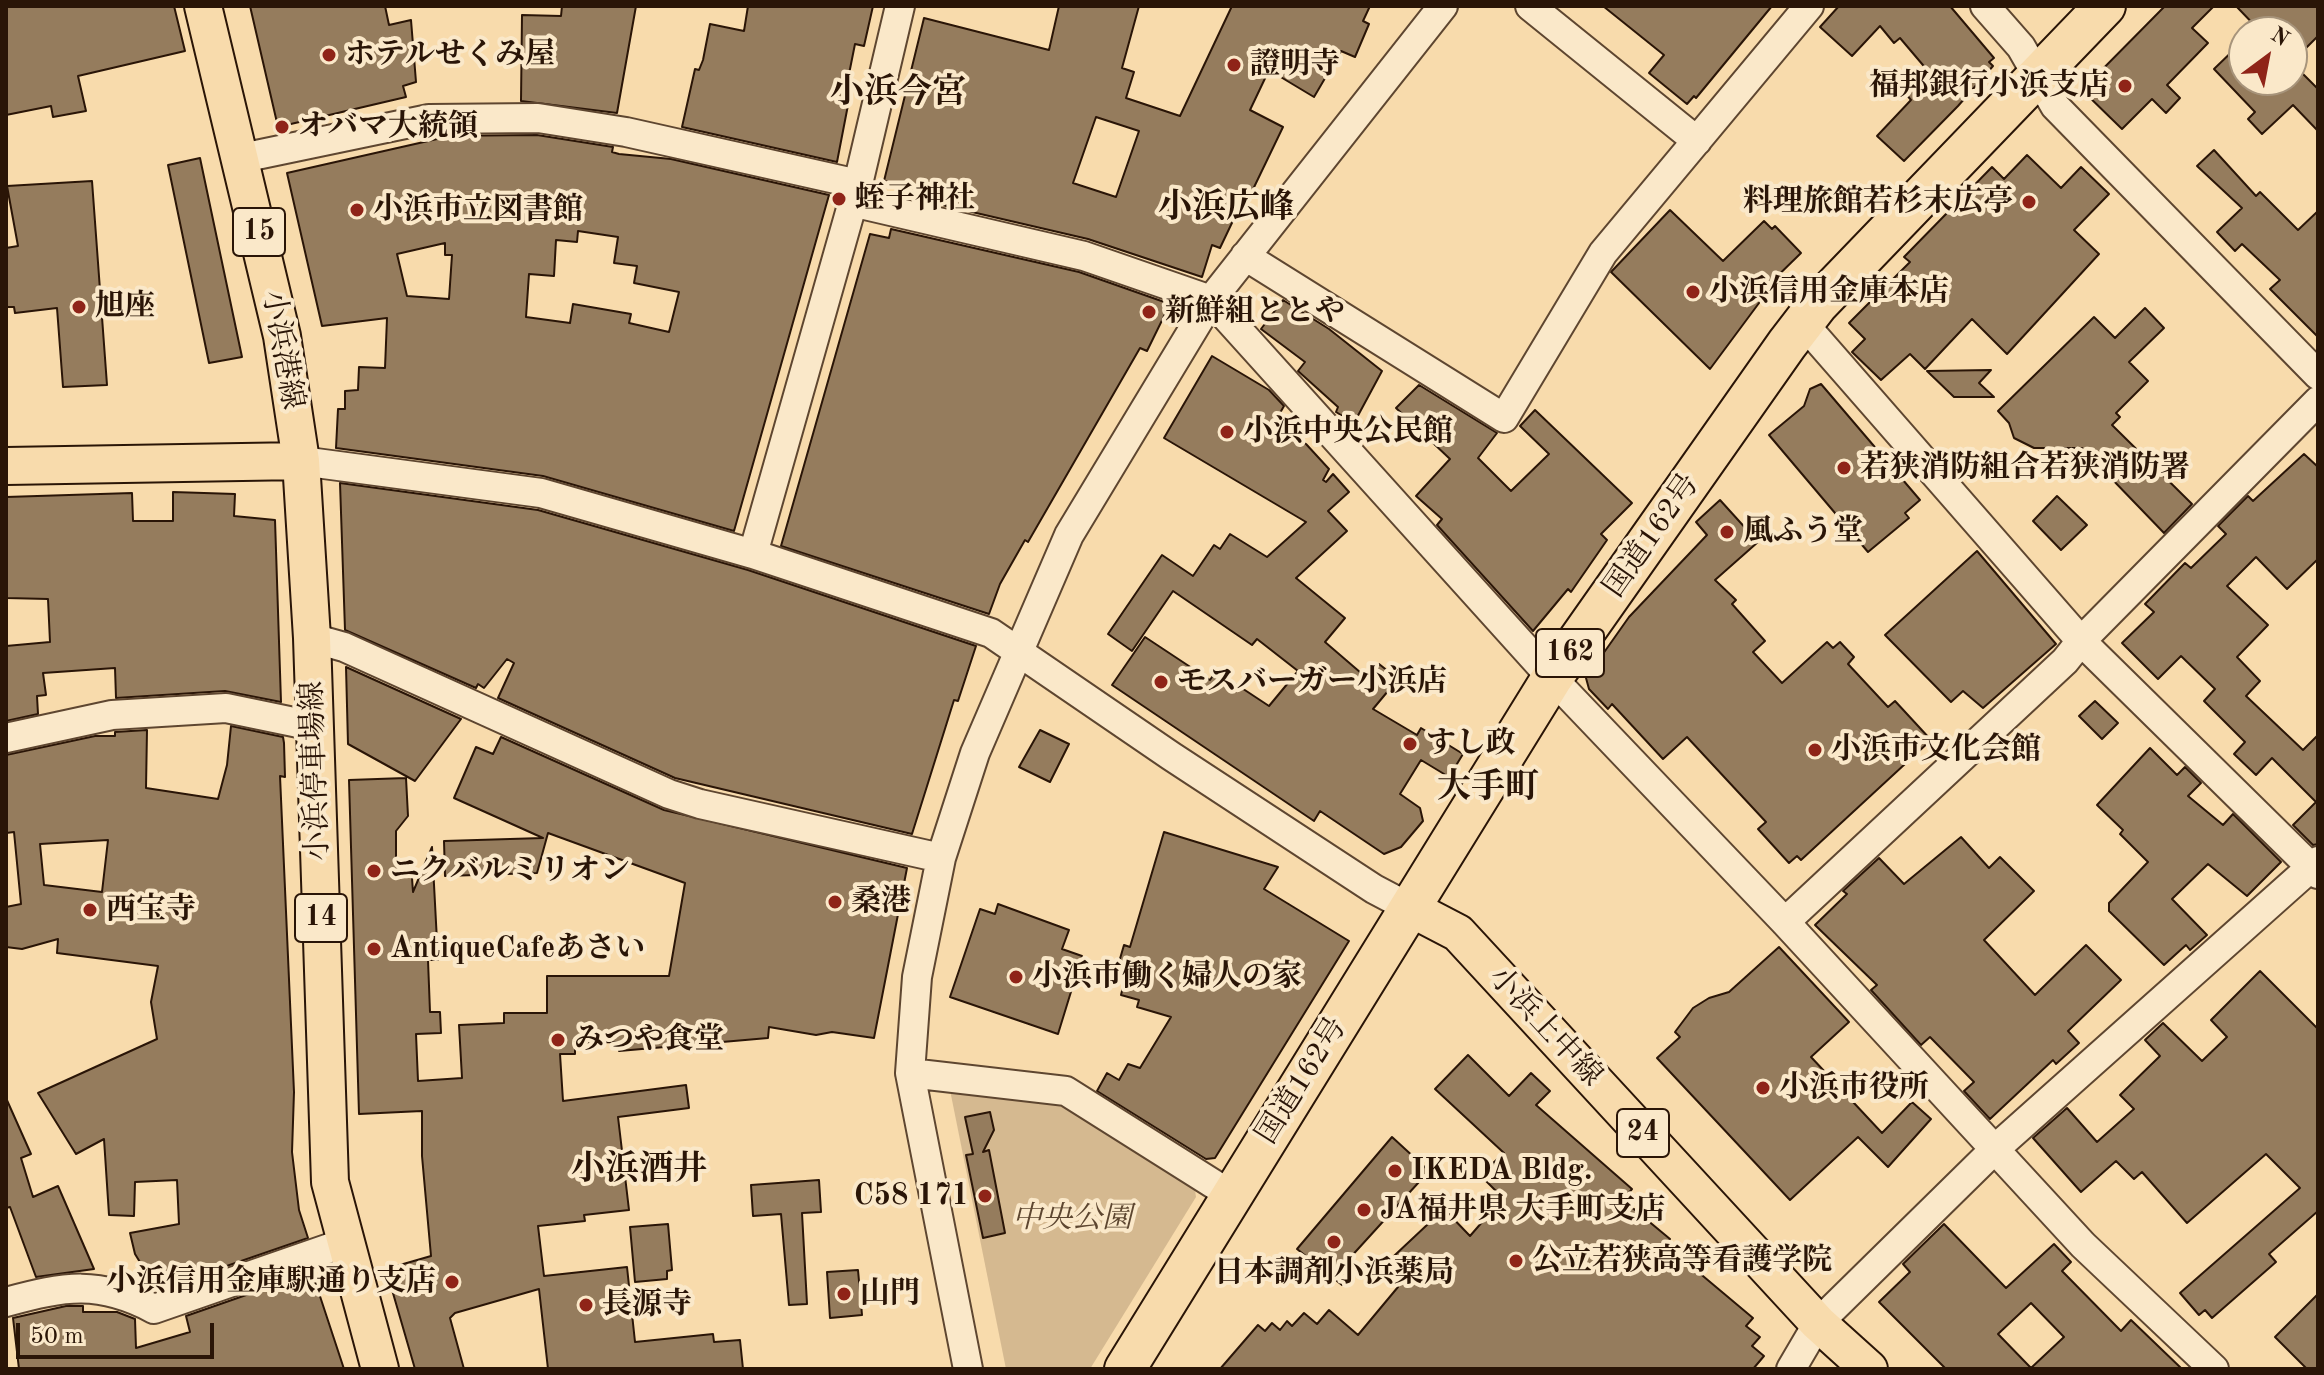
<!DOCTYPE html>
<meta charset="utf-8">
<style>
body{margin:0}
#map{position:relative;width:2324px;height:1375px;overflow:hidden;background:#f8dbac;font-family:"Old Standard TT",serif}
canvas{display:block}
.frame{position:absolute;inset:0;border:8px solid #2a1507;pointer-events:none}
.north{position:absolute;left:2228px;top:16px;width:80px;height:80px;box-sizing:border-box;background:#fae8c9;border:2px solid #a7947b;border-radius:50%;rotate:32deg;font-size:22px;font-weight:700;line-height:32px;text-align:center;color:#2a1507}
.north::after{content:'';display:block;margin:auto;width:28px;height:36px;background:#8f2418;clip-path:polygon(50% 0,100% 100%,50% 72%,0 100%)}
.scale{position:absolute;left:16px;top:1323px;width:198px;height:36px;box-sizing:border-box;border:4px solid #2a1507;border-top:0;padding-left:10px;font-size:24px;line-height:28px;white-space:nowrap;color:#2a1507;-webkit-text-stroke:6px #fae8c9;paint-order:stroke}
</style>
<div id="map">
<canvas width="2324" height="1375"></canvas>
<div class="frame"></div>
<div class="north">N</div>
<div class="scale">50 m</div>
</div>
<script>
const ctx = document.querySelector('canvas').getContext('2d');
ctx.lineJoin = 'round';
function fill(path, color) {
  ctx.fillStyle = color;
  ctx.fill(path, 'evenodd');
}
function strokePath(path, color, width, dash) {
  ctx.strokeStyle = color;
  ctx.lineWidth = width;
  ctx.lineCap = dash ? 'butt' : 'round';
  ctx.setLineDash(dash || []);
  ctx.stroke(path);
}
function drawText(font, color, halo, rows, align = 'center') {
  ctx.font = font + ' "Old Standard TT","Noto Serif JP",serif';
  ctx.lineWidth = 8;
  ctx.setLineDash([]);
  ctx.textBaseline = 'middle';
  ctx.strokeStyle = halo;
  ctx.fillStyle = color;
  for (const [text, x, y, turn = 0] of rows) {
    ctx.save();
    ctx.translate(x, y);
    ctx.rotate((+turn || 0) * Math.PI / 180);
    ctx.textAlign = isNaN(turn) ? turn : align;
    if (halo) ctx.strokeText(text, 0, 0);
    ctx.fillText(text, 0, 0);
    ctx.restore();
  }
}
const green = new Path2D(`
 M950,1090L1053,1102L1071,1108L1194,1183L1196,1197L1090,1369H1006Z`);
const building = new Path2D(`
 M6,6H174L185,51L78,76L86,111L53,117L51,106L6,115Z
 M250,6H385L389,25L411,20L416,82L403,86L406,97L278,127Z
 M562,6H636L617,113L521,101L522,15L561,16Z
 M748,6H873L864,46L855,44L843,104L848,105L837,162L682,127L695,69L699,70L703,60L710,24L744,31Z
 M1059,6H1139L1122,68L1134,72L1126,98L1180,116L1232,6H1370L1363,21L1369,24L1355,57L1341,51L1314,97L1269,70L1250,110L1283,127L1244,208L1240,206L1220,248L1212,245L1202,277L1088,239L899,195L901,185L884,181L924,18L1049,50ZM1096,117L1139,131L1116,197L1073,183Z
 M1603,6H1772L1696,98L1694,96L1687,104L1649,73L1664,55Z
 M1839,6H1950L1994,58L1989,62L1993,66L1958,106L1904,161L1877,136L1911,100L1906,94L1928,71L1900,38L1894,43L1880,26L1852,56L1820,27Z
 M2165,6H2214L2192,28L2208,43L2167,85L2180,98L2166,113L2152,99L2122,129L2082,90Z
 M2236,6H2318V36L2292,62V32H2261Z
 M2244,40V80H2292V63L2318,89V131L2293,105L2262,134L2248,119L2255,112L2214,69Z
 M537,135L613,147L612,152L619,154L671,159L829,195L734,531L543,476L336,448L338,409H345V391L358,390L359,367L385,368L387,318L322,326L287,173L437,139V136ZM578,231L618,237L614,263L637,266L634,283L679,292L669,332L629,323L631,314L573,304L570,323L526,317L529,274L554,276L556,240L577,242ZM445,243V255H452L449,299L407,296L397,254Z
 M2214,150L2256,196L2260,192L2298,230L2318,211V337L2270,289L2280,280L2242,244L2235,251L2217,232L2242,208L2197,166Z
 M2027,155L2061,188L2081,167L2109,194L2074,230L2099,254L2007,354L1972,319L1925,369L1910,354L1881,380L1852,352L1865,339L1849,323L1910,262L1904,257L1992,167L2004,179Z
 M200,158L242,357L209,363L168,165Z
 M92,181L107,385L63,387L57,308L15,313L14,307H6V248L18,246L7,186Z
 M1670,210L1723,261L1764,221L1772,229L1775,226L1801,253L1758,295L1762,299L1710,369L1611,272Z
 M891,229L1079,272L1170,304L1147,351L1140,348L1028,542L1025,540L1000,584L989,614L781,546L870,234L889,238Z
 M1283,300L1329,329L1382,371L1354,423L1336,412L1338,407L1298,371L1305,362L1261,329Z
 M2145,308L2164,328L2129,362L2148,381L2116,413L2120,417L2112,425L2192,504L2164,533L2082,448H2034L2014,438L2009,423L1998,411L2094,317L2115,338Z
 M1212,356L1269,390L1284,406L1273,425L1306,444L1329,469L1323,480L1326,482L1333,474L1349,492L1328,511L1347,531L1296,578L1345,618L1325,642L1368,679L1379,664L1398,679L1373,709L1417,735L1421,728L1463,754L1449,777L1421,760L1400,794L1420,808L1423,821L1401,847L1384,854L1320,811L1314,821L1112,685L1145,637L1210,680L1216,671L1269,706L1298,671L1257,639L1252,645L1173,591L1132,651L1108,634L1162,555L1193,576L1214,545L1220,549L1230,534L1267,557L1306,522L1164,438Z
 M1991,370L1979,383L1994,397H1954L1927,371Z
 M1821,384L1920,500L1905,513L1909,518L1868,552L1769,435L1804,406L1810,389Z
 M1419,385L1497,433L1478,458L1511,491L1549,454L1520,426L1535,410L1632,503L1601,534L1607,540L1571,592L1568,589L1533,631L1437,525L1442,519L1416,496L1450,459L1396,408Z
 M2304,454L2318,467V559L2287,589L2256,557L2227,586L2268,625L2237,657L2260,681L2246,696L2303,750L2318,735V844L2313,845L2293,825L2316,802L2272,758L2256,775L2234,754L2245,742L2204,701L2215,689L2181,656L2158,679L2122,643L2154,612L2145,604L2185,563L2191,568L2226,534L2218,526L2248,496L2253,501Z
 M340,483L538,510L748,570L976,646L958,701L954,700L912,834L675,778L498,698L514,663L507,659L484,688L478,684L476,688L345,630Z
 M173,492L235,494L234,516L275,520L281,702L225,691L116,698L115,668L43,673L46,695L37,696L38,714L6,721V646L50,642L48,599L6,598V497L132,493L133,521H173Z
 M2057,496L2087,525L2061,550L2033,521Z
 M1720,500L1758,542L1715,580L1736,600L1732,604L1765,641L1753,652L1782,683L1827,642L1833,648L1840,642L1854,657L1848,664L1888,707L1895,701L1931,740L1801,860L1797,856L1789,863L1758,829L1766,822L1687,737L1663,759L1612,704L1608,709L1589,689L1586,678L1629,617L1707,535L1696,522Z
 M1977,551L2056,644L1983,708L1963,691L1951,702L1885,635Z
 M346,667L461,719L415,781L348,744Z
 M2095,701L2118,723L2102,739L2079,716Z
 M231,726L283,737L284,743L285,777L280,776L294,1092L292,1152L299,1210L308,1238L157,1290L135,1254L130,1233L179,1224L177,1180L135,1182L134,1216L109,1215L104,1139L76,1154L38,1093L157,1039L151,1002L158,966L57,953L58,939L22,949L6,947V907L21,904L14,832L6,833V755L95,736H115V732L147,730L146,788L218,799L227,765ZM108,840L102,892L44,885L40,844Z
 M1040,730L1069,744L1050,782L1019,767Z
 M501,737L664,810L907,868L874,1038L832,1032L816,1035L769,1027L768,1038L619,1051L618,1042L575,1043V1054H560L563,1101L686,1085L689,1108L618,1117L629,1210L584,1215L585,1221L538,1226L544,1276L627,1267L635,1342L713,1334L714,1342L740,1340L743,1369H548L539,1289L455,1313L450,1318L464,1369H415L386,1269L431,1256L422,1156V1111L359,1114L349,780L406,778L408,816L396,831V865L411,864L413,892L432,847L438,960H428L430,1012H440L441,1033L416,1034L418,1081L462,1078L459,1025L504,1023V1013H547V976H669L685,883L548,833L537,873L445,876L444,841L543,838L454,798L476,747L493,754Z
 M2150,748L2177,775L2185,767L2201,783L2188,796L2223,825L2233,814L2281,862L2247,896L2208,864L2172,899L2207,935L2190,950L2186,945L2164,965L2109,911V903L2148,862L2120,834L2123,830L2097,805Z
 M1164,832L1278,867L1264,889L1349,941L1215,1158L1206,1159L1097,1091L1107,1073L1119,1080L1128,1064L1140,1068L1171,1017L1137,1007L1139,1000L1121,995L1127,971L1117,969L1124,945L1130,947Z
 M1961,837L1989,868L2000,857L2034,891L1984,940L2035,995L2086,945L2121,980L2068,1031L2079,1043L2056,1064L2053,1060L1990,1119L1964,1091L1974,1082L1930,1037L1921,1045L1871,990L1877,985L1815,925L1847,894L1843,891L1879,858L1904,884Z
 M998,904L1069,930L1062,949L1082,956L1058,1034L950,997L980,909L995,914Z
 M1779,947L1849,1022L1811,1057L1882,1133L1912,1102L1931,1119L1888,1167L1858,1137L1790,1200L1657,1058L1680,1037L1675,1032L1693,1008L1709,998L1729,992Z
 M2260,971L2318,1029V1211L2269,1254L2276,1262L2212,1318L2205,1310L2199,1315L2180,1293L2300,1188L2266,1154L2187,1223L2142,1172L2134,1179L2116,1161L2081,1192L2033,1138L2067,1108L2097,1142L2134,1109L2120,1095L2160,1056L2145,1040L2163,1023L2202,1061L2227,1037L2211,1020Z
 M1468,1055L1509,1096L1531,1073L1550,1091L1536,1105L1632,1189L1623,1200L1670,1239L1666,1245L1753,1318L1746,1326L1760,1337L1752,1346L1764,1356L1753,1369H1220L1258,1325L1265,1331L1272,1323L1280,1330L1287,1321L1292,1326L1304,1313L1317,1324L1329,1310L1358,1335L1398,1287L1379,1270L1444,1209L1470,1236L1503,1198L1480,1175L1504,1153L1435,1089Z
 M6,1098L31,1154L21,1158L33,1197L58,1186L94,1269L36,1277L10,1207L6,1208Z
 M990,1112L994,1130L983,1152L989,1150L1005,1233L983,1238L966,1155L973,1154L965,1117Z
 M1392,1137L1429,1171L1348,1260L1356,1268L1342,1285L1297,1249Z
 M819,1180L821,1212L802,1213L807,1304L789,1305L781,1214L753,1216L751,1185Z
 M668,1224L672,1270L667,1271V1279L635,1282L630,1227Z
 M1944,1224L2006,1288L2054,1244L2071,1262L2062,1271L2121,1331L2131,1320L2182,1369H1946L1879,1302L1910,1272L1903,1264ZM2031,1303L2064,1337L2031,1368L1998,1334Z
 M858,1270L862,1315L830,1318L827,1272Z
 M312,1272L344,1369H19L13,1318L66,1306H83V1312H117L135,1319L136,1348L190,1332L186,1316Z
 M2318,1294V1369H2307L2275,1337Z`);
const minor = new Path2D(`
 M1530,6L1697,141
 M1985,6L2021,47L2055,106L2318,375
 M242,158L429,119L538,118L626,132L858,184
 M852,202L1084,256L1211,300L1552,678L1785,922L2083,1245L2214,1369
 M1245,256L1504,418L1603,253L1809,6
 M1803,323L2081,641L2318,874
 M301,461L541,493L753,554L991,633L1171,756L1374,889L1410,908
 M753,554L858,184L900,6
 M312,638L344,647L669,794L700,804L941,858
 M6,738L112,715L226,708L313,726
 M1785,922L2065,661L2081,641L2318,401
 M910,1073L1066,1091L1231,1195
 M6,1302C65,1286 99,1280 154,1309L344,1243
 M968,1369L910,1073L917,977L941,858L975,753L1069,535L1211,300L1443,6
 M1791,1369L1818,1323L1995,1149L2318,861`);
const major = new Path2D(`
 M203,6L282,336L301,461L312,638L330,1182L380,1369
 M6,466L301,461
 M1410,908L1458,933L1818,1323L1869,1369`);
const highway = new Path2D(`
 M1125,1369L1552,678L1787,344L1817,305L2105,6`);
const markers = [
 [329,55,8,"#8f2418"],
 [1234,65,8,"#8f2418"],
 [2125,86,8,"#8f2418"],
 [282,127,8,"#8f2418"],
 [839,199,8,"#8f2418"],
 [2029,202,8,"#8f2418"],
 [357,210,8,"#8f2418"],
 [1693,292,8,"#8f2418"],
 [79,307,8,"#8f2418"],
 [1149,312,8,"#8f2418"],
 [1227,432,8,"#8f2418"],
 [1844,468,8,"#8f2418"],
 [1727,532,8,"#8f2418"],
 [1161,682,8,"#8f2418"],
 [1410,744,8,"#8f2418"],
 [1815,750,8,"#8f2418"],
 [374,871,8,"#8f2418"],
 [835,902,8,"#8f2418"],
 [90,910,8,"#8f2418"],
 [374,949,8,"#8f2418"],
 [1016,977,8,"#8f2418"],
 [558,1040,8,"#8f2418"],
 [1763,1088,8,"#8f2418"],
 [1395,1171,8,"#8f2418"],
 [985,1196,8,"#8f2418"],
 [1364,1210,8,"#8f2418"],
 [1334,1242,8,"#8f2418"],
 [1516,1261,8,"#8f2418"],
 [452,1282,8,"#8f2418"],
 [844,1294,8,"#8f2418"],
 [586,1305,8,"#8f2418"]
];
const shields = [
 [259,232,52],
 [1570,653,68],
 [321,918,52],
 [1643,1133,52]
];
const shieldNames = [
 ["15",259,232],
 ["162",1570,653],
 ["14",321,918],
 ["24",1643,1133]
];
const poiNames = [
 ["ホテルせくみ屋",345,55],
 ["證明寺",1250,65],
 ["福邦銀行小浜支店",2109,86,"right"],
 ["オバマ大統領",298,127],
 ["蛭子神社",855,199],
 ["料理旅館若杉末広亭",2013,202,"right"],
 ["小浜市立図書館",373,210],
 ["小浜信用金庫本店",1709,292],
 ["旭座",95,307],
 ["新鮮組ととや",1165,312],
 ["小浜中央公民館",1243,432],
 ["若狭消防組合若狭消防署",1860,468],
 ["風ふう堂",1743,532],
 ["モスバーガー小浜店",1177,682],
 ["すし政",1426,744],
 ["小浜市文化会館",1831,750],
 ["ニクバルミリオン",390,871],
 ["桑港",851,902],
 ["西宝寺",106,910],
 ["AntiqueCafeあさい",390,949],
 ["小浜市働く婦人の家",1032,977],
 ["みつや食堂",574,1040],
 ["小浜市役所",1779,1088],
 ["IKEDA Bldg.",1411,1171],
 ["C58 171",969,1196,"right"],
 ["JA福井県 大手町支店",1380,1210],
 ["公立若狭高等看護学院",1532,1261],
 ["日本調剤小浜薬局",1334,1273,"center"],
 ["小浜信用金庫駅通り支店",436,1282,"right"],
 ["山門",860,1294],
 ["長源寺",602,1305]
];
const streetNames = [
 ["小浜港線",282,350,80],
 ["国道162号",1652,536,-55],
 ["小浜停車場線",316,771,-92],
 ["小浜上中線",1545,1027,47],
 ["国道162号",1302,1081,-58]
];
const parkNames = [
 ["中央公園",1072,1219]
];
const quarterNames = [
 ["小浜今宮",898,93],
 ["小浜広峰",1226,208],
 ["大手町",1488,788],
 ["小浜酒井",639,1170]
];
fill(green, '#d5b990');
fill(building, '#957c5d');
strokePath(building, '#2a1507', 2);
strokePath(minor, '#5e4630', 32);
strokePath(major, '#2a1507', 40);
strokePath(highway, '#2a1507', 44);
strokePath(minor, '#fae8c9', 28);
strokePath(major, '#f8dbac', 36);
strokePath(highway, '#f8dbac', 40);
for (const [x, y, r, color] of markers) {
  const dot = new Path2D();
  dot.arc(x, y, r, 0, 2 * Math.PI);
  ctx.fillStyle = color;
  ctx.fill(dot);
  strokePath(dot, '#fae8c9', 3);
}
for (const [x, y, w] of shields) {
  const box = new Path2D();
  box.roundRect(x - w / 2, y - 24, w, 48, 6);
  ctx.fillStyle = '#fae8c9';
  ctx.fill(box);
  strokePath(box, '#2a1507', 2);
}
drawText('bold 28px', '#2a1507', null, shieldNames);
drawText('bold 30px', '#2a1507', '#fae8c9', poiNames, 'left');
drawText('30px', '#2a1507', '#fae8c9', streetNames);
drawText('italic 30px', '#5d4630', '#fae8c9', parkNames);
drawText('bold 34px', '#2a1507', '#fae8c9', quarterNames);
</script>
